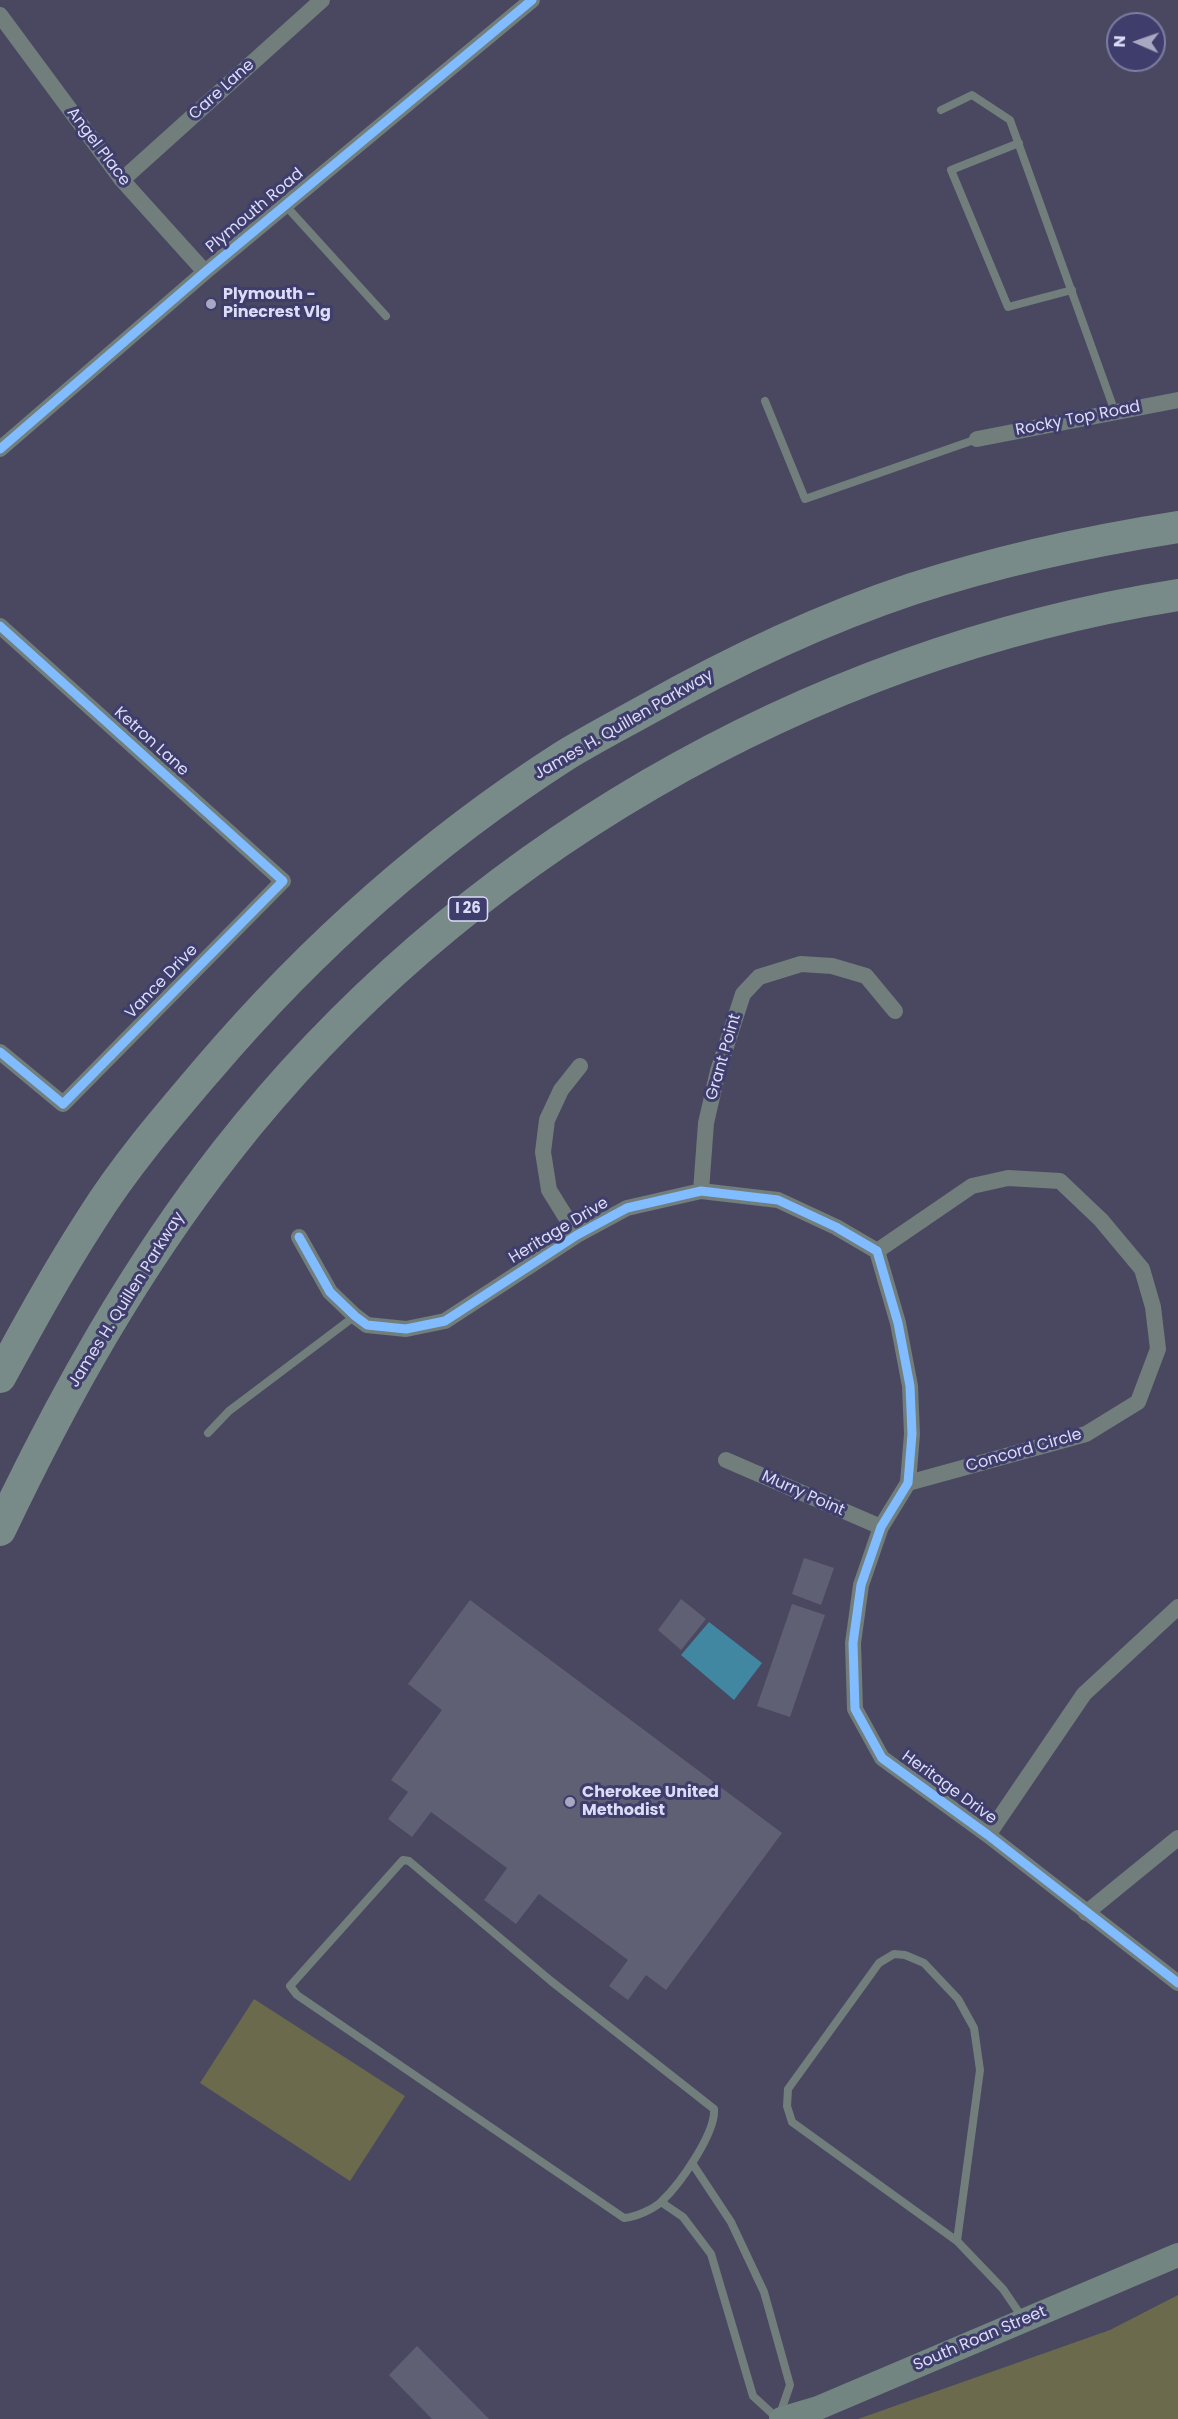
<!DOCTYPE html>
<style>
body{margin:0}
#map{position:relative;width:1178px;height:2419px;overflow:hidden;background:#494860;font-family:Poppins,sans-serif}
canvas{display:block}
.north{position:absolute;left:1106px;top:12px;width:60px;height:60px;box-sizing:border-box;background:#3f3d6b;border:2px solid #7d7da3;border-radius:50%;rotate:272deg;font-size:16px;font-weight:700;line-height:24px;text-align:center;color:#dbdcf8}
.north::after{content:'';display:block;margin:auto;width:21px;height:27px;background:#a8a8c3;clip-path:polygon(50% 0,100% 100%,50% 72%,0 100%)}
</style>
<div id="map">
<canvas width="1178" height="2419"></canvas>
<div class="north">N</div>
</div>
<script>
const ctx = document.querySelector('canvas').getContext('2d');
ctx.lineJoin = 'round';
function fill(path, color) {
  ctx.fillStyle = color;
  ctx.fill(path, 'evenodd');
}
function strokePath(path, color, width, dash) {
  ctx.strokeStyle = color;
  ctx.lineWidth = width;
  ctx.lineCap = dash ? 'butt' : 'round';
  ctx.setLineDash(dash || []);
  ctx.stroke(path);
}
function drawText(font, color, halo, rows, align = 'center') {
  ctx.font = font + ' Poppins,sans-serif';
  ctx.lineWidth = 6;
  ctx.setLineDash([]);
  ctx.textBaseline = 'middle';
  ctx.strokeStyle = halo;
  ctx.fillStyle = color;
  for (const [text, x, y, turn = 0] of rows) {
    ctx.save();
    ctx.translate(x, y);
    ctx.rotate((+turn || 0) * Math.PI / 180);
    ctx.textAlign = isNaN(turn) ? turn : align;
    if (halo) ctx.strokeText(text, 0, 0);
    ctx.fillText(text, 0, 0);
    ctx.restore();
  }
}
const green = new Path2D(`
 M254,1999L405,2096L350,2181L200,2083Z
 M1178,2295V2419H858L1110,2330Z`);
const water = new Path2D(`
 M709,1622L762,1663L734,1700L681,1655Z`);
const building = new Path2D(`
 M804,1558L834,1568L821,1605L792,1594Z
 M681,1599L706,1619L681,1650L658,1630Z
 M470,1600L782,1833L666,1990L646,1975L628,2000L609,1986L628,1960L539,1894L516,1924L484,1900L507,1868L431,1812L412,1837L388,1819L408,1792L391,1780L442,1710L408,1684Z
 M792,1604L825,1615L790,1717L757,1706Z
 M417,2346L489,2419H432L389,2375Z`);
const service = new Path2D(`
 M941,110L972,95L1010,120L1115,412
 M1019,143L951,170L1008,307L1072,290
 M285,205L386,316
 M765,401L805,499L977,439
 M208,1433L229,1411L355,1316
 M403,1860L409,1861L551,1981L714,2109C716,2133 680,2184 662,2201C654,2209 636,2217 624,2218L297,1995L290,1986Z
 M692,2163L731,2222L764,2292L790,2385L780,2414
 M661,2202L683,2217L711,2254L753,2396L778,2419
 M957,2241L980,2070L974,2028L958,1999L924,1963L905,1955L894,1954L879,1963L788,2089L787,2106L792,2122L957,2241L1003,2289L1022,2317`);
const minor = new Path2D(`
 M0,15L122,180L205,272
 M122,180L322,0
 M977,439L1178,400
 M0,449L205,272L532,0
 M0,626L283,881L63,1104L0,1052
 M701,1191L706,1123L718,1071L743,994L759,977L801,964L832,966L866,976L895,1011
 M577,1235L549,1190L543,1152L547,1120L561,1090L580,1066
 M299,1237L330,1292L355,1316L367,1325L406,1329L445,1321L577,1235L627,1208L701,1191L778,1200L836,1227L877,1251L898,1323L910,1386L912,1434L908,1483L881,1527L861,1585L853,1643L855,1709L882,1758L988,1835L1178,1983
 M877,1251L972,1186L1008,1178L1060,1181L1101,1220L1142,1269L1153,1307L1158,1349L1138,1402L1086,1434L908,1483
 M726,1460L881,1527
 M988,1835L1084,1694L1178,1607
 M1086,1913L1178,1838`);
const secondary = new Path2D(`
 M781,2419L818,2408L1178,2255`);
const motorway = new Path2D(`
 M0,1377C29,1324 58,1271 91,1220C124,1167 166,1118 207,1070C310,949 430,842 564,756C590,740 617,726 644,711C729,663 819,620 912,589C998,561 1089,541 1178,527
 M0,1530C63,1397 135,1268 226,1152C457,856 807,654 1178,595`);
const cycleway = new Path2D(`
 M0,449L205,272L532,0
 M0,626L283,881L63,1104L0,1052
 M299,1237L330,1292L355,1316L367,1325L406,1329L445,1321L577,1235L627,1208L701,1191L778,1200L836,1227L877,1251L898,1323L910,1386L912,1434L908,1483L881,1527L861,1585L853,1643L855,1709L882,1758L988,1835L1178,1983`);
const markers = [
 [211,304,6,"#a8a8c3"],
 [570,1802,6,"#a8a8c3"]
];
const shields = [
 [468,909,39]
];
const shieldNames = [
 ["I 26",468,909]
];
const streetNames = [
 ["Care Lane",222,90,-42],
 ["Angel Place",98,147,53],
 ["Plymouth Road",255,211,-40],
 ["Rocky Top Road",1078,419,-11],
 ["James H. Quillen Parkway",624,725,-30],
 ["Ketron Lane",151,742,42],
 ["Vance Drive",162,982,-46],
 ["Grant Point",724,1057,-74],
 ["Heritage Drive",559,1231,-31],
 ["James H. Quillen Parkway",127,1300,-58],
 ["Concord Circle",1024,1451,-16],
 ["Murry Point",803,1494,24],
 ["Heritage Drive",949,1788,36],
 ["South Roan Street",980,2339,-23]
];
const poiNames = [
 ["Plymouth -",223,295],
 ["Pinecrest Vlg",223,313],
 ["Cherokee United",582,1793],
 ["Methodist",582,1811]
];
fill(green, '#6c6a4d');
fill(water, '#4187a2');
fill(building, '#606074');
strokePath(service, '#717e7c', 8);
strokePath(minor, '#717e7c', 16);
strokePath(secondary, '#728580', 24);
strokePath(motorway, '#798b89', 32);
strokePath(cycleway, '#80bcff', 9);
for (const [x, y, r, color] of markers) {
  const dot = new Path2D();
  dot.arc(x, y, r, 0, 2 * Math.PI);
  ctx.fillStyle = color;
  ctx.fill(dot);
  strokePath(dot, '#3f3d6b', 2);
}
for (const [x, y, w] of shields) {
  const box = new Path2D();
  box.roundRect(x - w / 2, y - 12, w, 24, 4.5);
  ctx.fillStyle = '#3f3d6b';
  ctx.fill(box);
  strokePath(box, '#dbdcf8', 1.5);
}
drawText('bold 15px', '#dbdcf8', null, shieldNames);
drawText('16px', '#dbdcf8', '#3f3d6b', streetNames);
drawText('bold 16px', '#dbdcf8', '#3f3d6b', poiNames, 'left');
</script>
